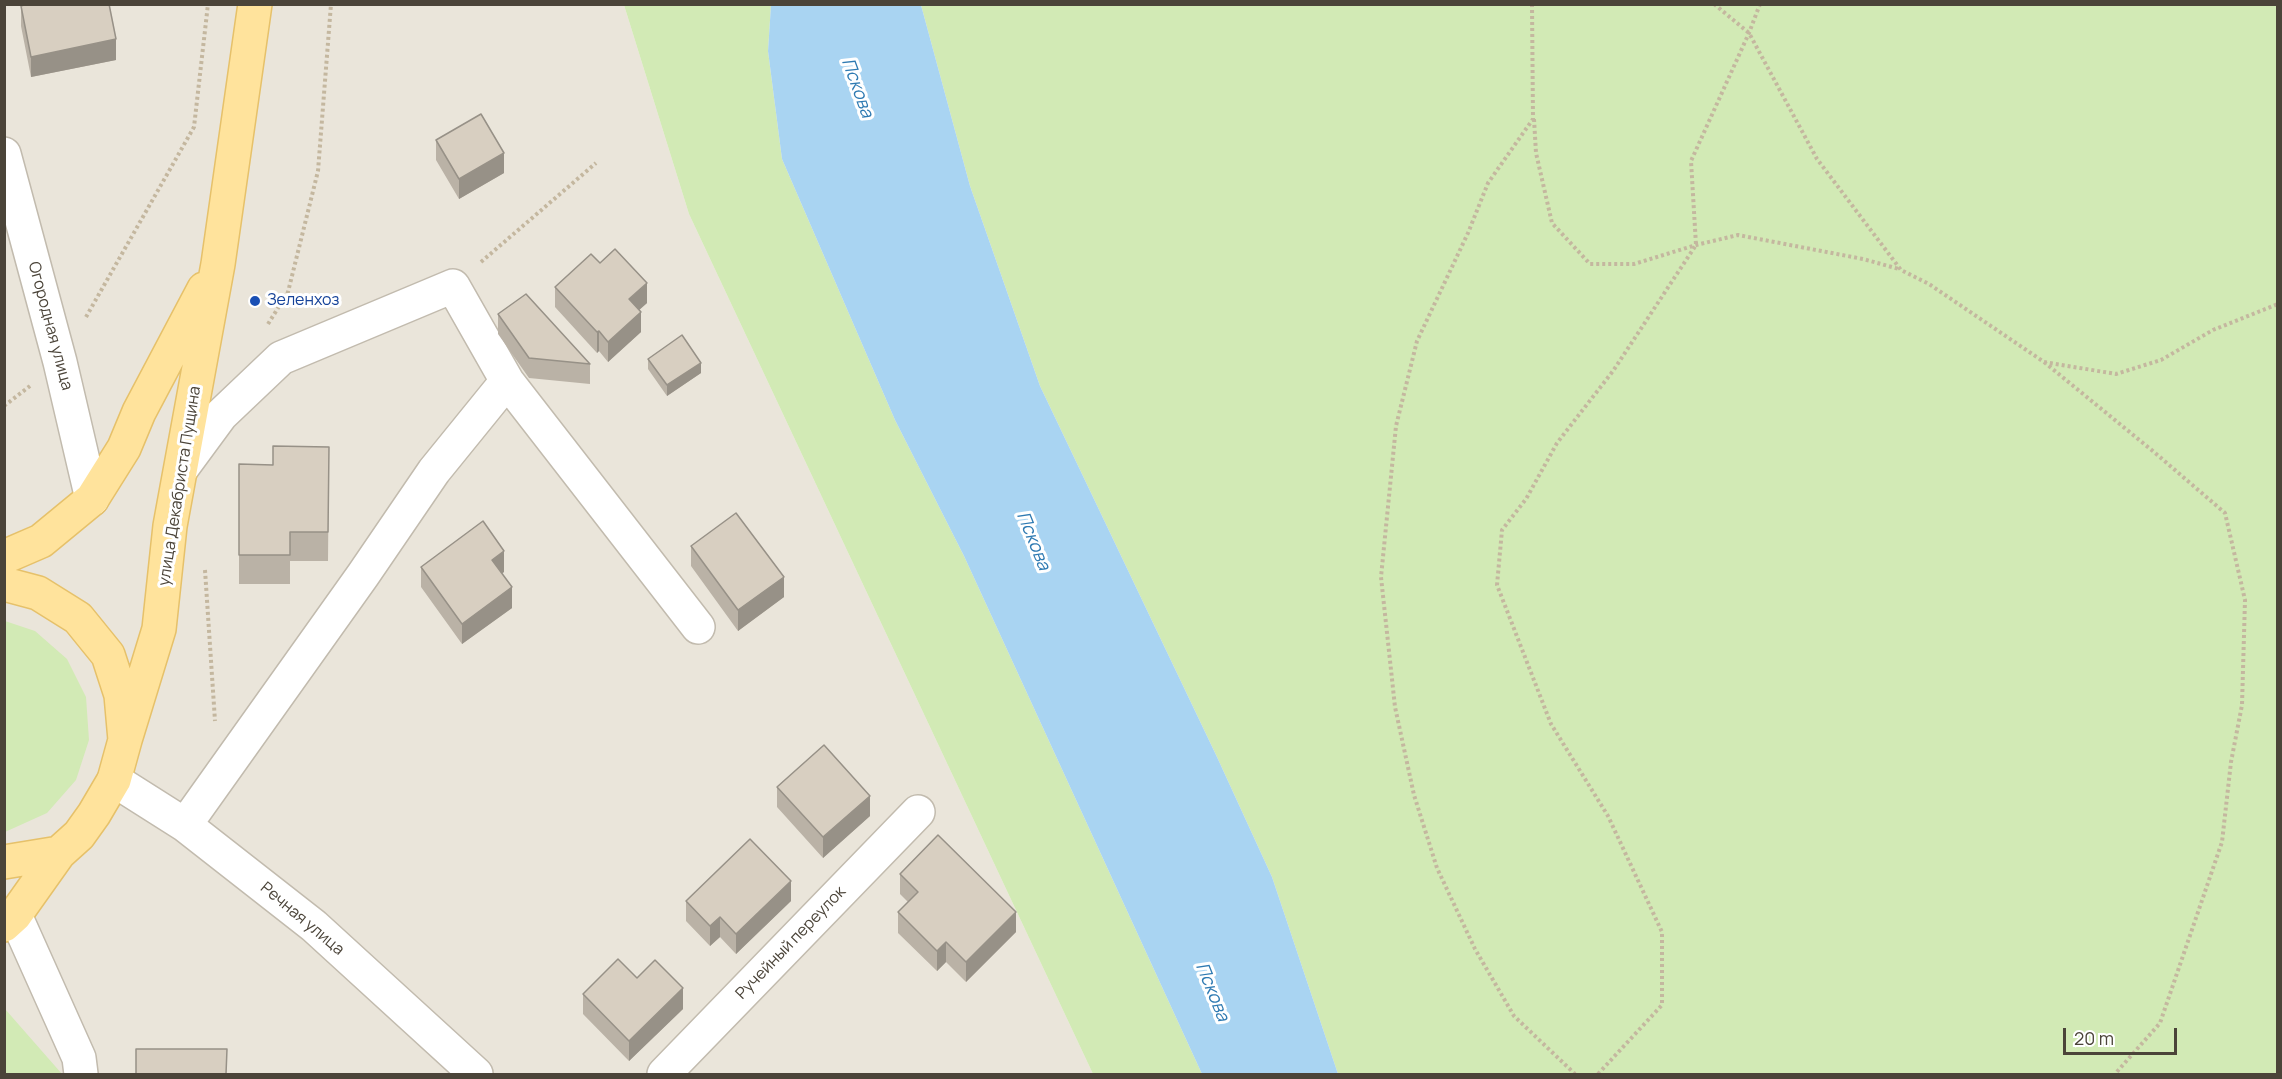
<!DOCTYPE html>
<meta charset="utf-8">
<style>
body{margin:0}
#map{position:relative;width:2282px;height:1079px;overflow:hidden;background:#f6f3ec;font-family:Manrope,sans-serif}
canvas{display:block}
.frame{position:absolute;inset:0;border:6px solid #4b4439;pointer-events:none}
.scale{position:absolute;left:2063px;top:1028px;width:114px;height:27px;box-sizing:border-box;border:3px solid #4b4439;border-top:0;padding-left:8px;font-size:18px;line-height:21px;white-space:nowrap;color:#4b4439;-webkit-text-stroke:4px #fff;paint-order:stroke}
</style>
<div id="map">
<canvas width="2282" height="1079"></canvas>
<div class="frame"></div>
<div class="scale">20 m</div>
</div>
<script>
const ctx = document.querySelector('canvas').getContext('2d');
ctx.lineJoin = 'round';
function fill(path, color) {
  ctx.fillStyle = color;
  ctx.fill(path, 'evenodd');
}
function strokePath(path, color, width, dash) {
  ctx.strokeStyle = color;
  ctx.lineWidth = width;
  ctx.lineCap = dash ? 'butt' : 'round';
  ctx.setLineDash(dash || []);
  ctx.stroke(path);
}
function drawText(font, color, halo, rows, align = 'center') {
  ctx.font = font + ' Manrope,sans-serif';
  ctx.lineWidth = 6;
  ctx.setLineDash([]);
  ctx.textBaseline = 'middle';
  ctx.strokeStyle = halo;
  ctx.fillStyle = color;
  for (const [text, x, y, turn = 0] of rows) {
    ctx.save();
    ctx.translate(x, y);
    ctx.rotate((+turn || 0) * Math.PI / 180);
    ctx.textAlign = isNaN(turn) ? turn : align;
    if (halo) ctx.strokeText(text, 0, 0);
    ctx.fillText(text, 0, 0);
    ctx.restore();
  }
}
const residential = new Path2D(`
 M5,5H624L689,214L1093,1074H5Z`);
const green = new Path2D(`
 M624,5H771L768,51L782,159L895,420L964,556L1202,1074H1093L689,214Z
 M921,5H2277V1074H1338L1272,877L1217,757L1040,386L970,186Z
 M5,621L35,631L67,659L86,697L89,740L76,780L47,813L5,832Z
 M4,1009H5L62,1074H5Z`);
const water = new Path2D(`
 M771,5H921L970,186L1040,386L1217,757L1272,877L1338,1074H1202L964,556L895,420L782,159L768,51Z`);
const path = new Path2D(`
 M1532,4L1533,119L1488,183L1468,233L1417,341L1396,426L1381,577L1395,707L1414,795L1437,868L1475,949L1514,1016L1575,1074
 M1714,4L1749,33L1817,159L1901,270L1929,284L2044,362L2116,374L2161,360L2213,330L2278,304
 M1534,119L1536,153L1552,223L1590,264H1634L1696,245L1738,235L1863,259L1899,269
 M481,262L596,163
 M86,317L194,127L208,4
 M268,324L288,292L318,171L331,4
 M2044,362L2154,452L2225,513L2245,600L2242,705L2231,762L2222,842L2160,1023L2115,1074
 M4,406L30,386
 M205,570L215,721
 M1598,1074L1662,1005V932L1608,816L1551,724L1497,585L1502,530L1526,499L1557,443L1613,371L1696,245L1691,161L1749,33L1760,4`);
const minor = new Path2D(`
 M4,154L60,362L92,499
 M182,468L221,415L281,358L453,286L507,381L698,627
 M114,780L185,825L314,926L476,1074
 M185,825L363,575L434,471L507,381
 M15,915L79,1058L81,1074
 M664,1074L918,812`);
const major = new Path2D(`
 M4,557L41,541L92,499L124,448L139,412L204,289
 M4,584L38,593L78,618L108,655L121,695L125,740L114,780L94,814L79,835L59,853L15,915L4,925
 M125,740L159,629L170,526L218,264L255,4
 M4,862L59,853`);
const wall = new Path2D(`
 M21,6L116,60L31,77L21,26Z
 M436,140L504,173L459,199L436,160Z
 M555,287L647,303L639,310L641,332L608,362L599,351L597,353L555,307Z
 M498,314L590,364V384L529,378L498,334Z
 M648,359L701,373L667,396L648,369Z
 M329,447L328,561H290V584H239V464L273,465Z
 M691,546L784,597L738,631L691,566Z
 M421,567L504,572L502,573L512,608L462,644L421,587Z
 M777,787L870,816L823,858L777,807Z
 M900,874L1016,932L966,982L946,962L937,971L898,933V912L908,902L900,894Z
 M686,901H791L736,954L720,937L710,946L686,921Z
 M637,978L683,1009L629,1061L583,1014V994Z`);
const shadedWall = new Path2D(`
 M116,39V60L31,77V57Z
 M504,153V173L459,199V179Z
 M647,283V303L629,319V299Z
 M641,312V332L608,362V342Z
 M599,331V351L597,353V332Z
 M701,363V373L667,396V385Z
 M504,551V572L492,580V560Z
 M784,577V597L738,631V610Z
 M512,587V608L462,644V624Z
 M870,796V816L823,858V837Z
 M791,881V901L736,954V934Z
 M1016,912V932L966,982V962Z
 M720,917V937L710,946V926Z
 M946,942V962L937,971V951Z
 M683,988V1009L629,1061V1041Z`);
const building = new Path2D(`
 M27,4H109L116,39L31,57L21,6Z
 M481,114L504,153L459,179L436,140Z
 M615,249L647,283L629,299L641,312L608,342L599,331L597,332L555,287L591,254L600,263Z
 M526,294L590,364L529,358L498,314Z
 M682,335L701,363L667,385L648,359Z
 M273,446L329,447L328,532H290V555H239V464L273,465Z
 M736,513L784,577L738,610L691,546Z
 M483,521L504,551L492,560L512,587L462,624L421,567Z
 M824,745L870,796L823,837L777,787Z
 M938,835L1016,912L966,962L946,942L937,951L898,912L918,892L900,874Z
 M750,839L791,881L736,934L720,917L710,926L686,901Z
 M618,959L637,978L655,960L683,988L629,1041L583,994Z
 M136,1049H227L226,1074H136Z`);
const markers = [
 [255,301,6,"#1a4fb4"]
];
const transitNames = [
 ["Зеленхоз",267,301]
];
const streetNames = [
 ["Огородная улица",50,326,75],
 ["улица Декабриста Пущина",180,486,-81],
 ["Речная улица",302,919,40],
 ["Ручейный переулок",791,943,-46]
];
const waterNames = [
 ["Пскова",857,88,70],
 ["Пскова",1033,541,68],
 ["Пскова",1212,992,68]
];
fill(residential, '#eae5da');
fill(green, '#d2eab5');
fill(water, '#a9d4f2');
strokePath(minor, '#c2bbae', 36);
strokePath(major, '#e6c16a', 36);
strokePath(path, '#c4b79f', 4, [3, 3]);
strokePath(minor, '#fff', 33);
strokePath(major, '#ffe39c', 33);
fill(wall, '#bab2a6');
fill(shadedWall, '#979187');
fill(building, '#d8cfc1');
strokePath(building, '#979187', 1.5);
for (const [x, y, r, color] of markers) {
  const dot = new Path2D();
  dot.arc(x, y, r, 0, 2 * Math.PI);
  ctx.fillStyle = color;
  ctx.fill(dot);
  strokePath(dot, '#fff', 2);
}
drawText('16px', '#164399', '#fff', transitNames, 'left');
drawText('16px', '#4b4439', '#fff', streetNames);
drawText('italic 18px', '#2e7ab2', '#fff', waterNames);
</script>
